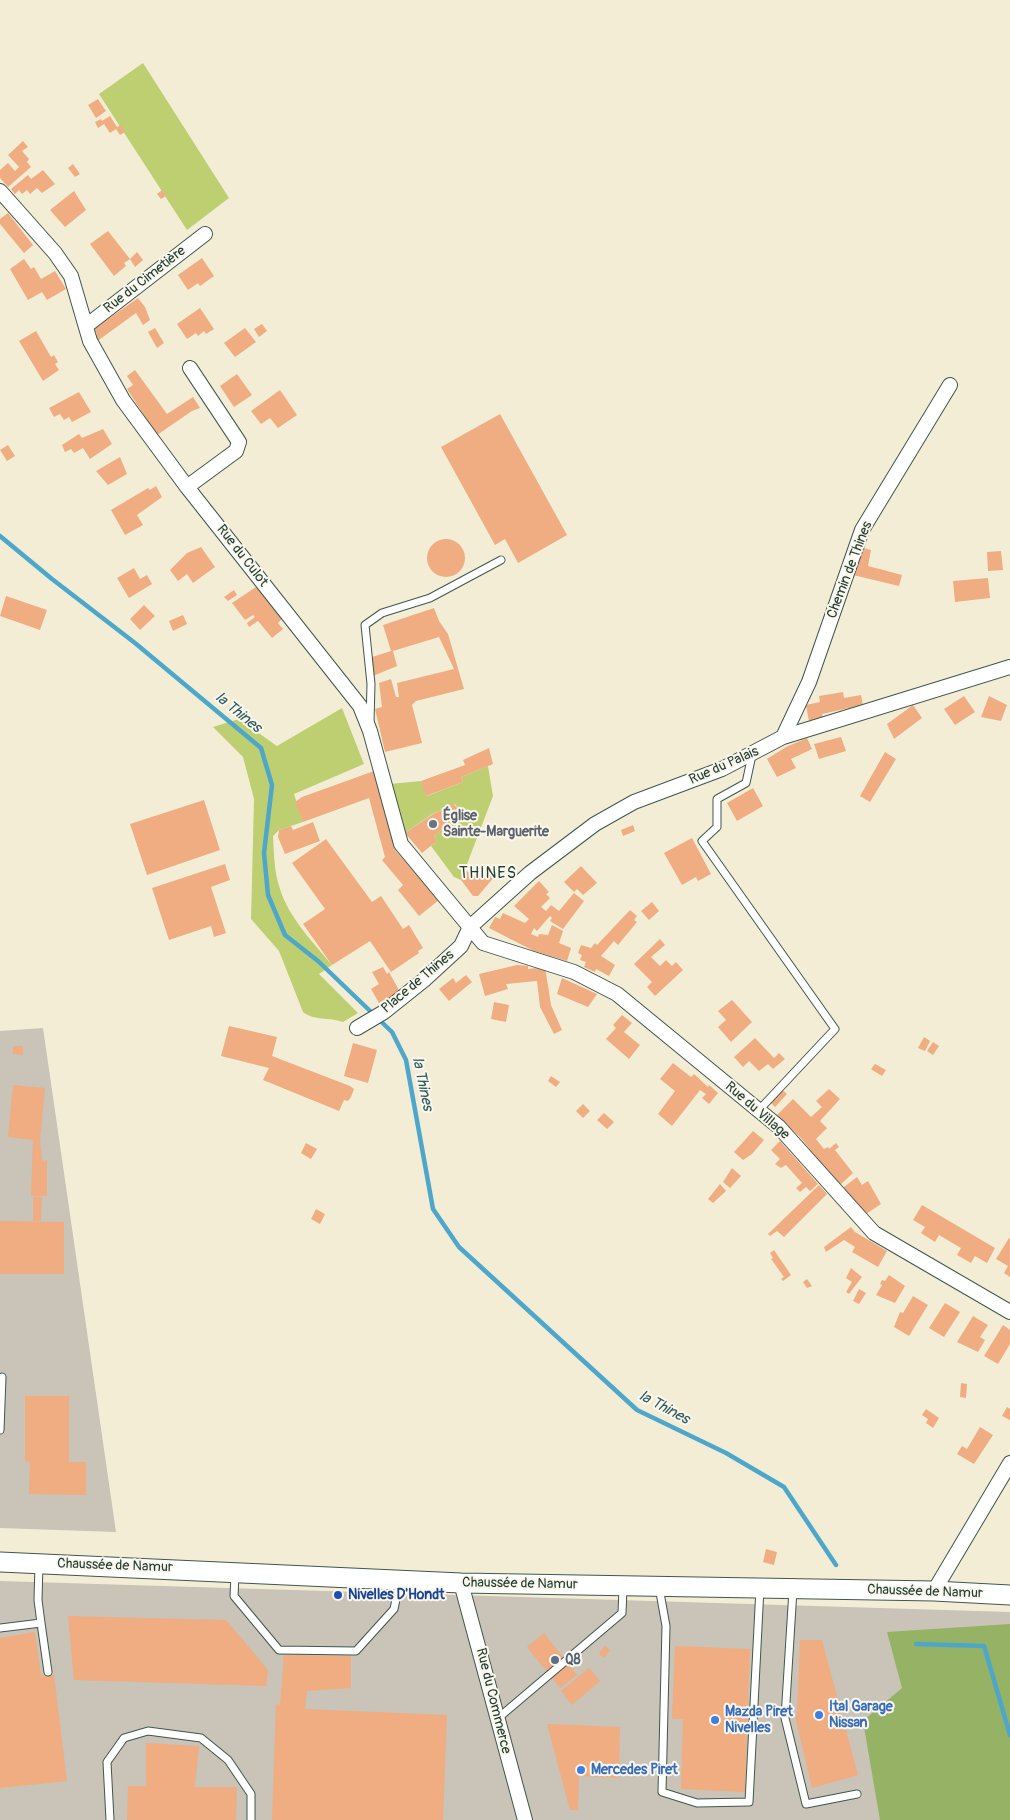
<!DOCTYPE html>
<meta charset="utf-8">
<style>
body{margin:0}
canvas{display:block;background:#f3edd6}
</style>
<canvas width="1010" height="1820"></canvas>
<script>
const ctx = document.querySelector('canvas').getContext('2d');
ctx.lineJoin = 'round';
function fill(path, color) {
  ctx.fillStyle = color;
  ctx.fill(path, 'evenodd');
}
function strokePath(path, color, width, dash) {
  ctx.strokeStyle = color;
  ctx.lineWidth = width;
  ctx.lineCap = dash ? 'butt' : 'round';
  ctx.setLineDash(dash || []);
  ctx.stroke(path);
}
function drawText(font, color, halo, rows, align = 'center') {
  ctx.font = font + ' Pangolin,sans-serif';
  ctx.lineWidth = 4;
  ctx.setLineDash([]);
  ctx.textBaseline = 'middle';
  ctx.strokeStyle = halo;
  ctx.fillStyle = color;
  for (const [text, x, y, turn = 0] of rows) {
    ctx.save();
    ctx.translate(x, y);
    ctx.rotate((+turn || 0) * Math.PI / 180);
    ctx.textAlign = isNaN(turn) ? turn : align;
    if (halo) ctx.strokeText(text, 0, 0);
    ctx.fillText(text, 0, 0);
    ctx.restore();
  }
}
const industrial = new Path2D(`
 M43,1028L116,1532L0,1528V1031Z
 M0,1581L1010,1612V1820H0Z`);
const green = new Path2D(`
 M143,63L229,198L187,230L99,94Z
 M342,708L364,764L294,794L303,822L279,830L273,836C274,853 274,872 280,889C289,918 313,942 332,965L319,974L358,1013L343,1022C329,1017 314,1021 303,1012L279,951L251,919L254,799L243,757L213,727L239,719L277,746Z
 M488,766L493,796L461,880L454,877L431,846L437,841L434,836L461,813L455,804L432,814L405,833L390,784L421,781L427,796L463,782L461,777Z`);
const forest = new Path2D(`
 M1010,1624V1820H880L863,1721L902,1688L887,1632Z`);
const stream = new Path2D(`
 M0,536L52,579L135,643L261,748L272,785L264,853L268,895L285,935L318,961L392,1032L406,1060L433,1209L459,1247L637,1410L726,1453L784,1487L836,1565
 M916,1644L984,1646L1010,1735`);
const building = new Path2D(`
 M98,99L106,111L96,118L88,105Z
 M110,116L117,127L120,125L125,132L120,135L116,129L110,133L104,124L98,128L95,122L101,119L102,121Z
 M23,141L28,147L22,151L29,159L27,162L31,167L8,187L0,178V170L8,163L15,171L19,167L8,155Z
 M73,164L80,174L75,177L68,168Z
 M43,170L55,184L42,193L37,188L30,194L27,190L22,194L19,190L15,194L11,189L28,175L31,179Z
 M162,190L166,196L161,199L157,194Z
 M74,191L86,210L65,227L50,210Z
 M8,213L33,245L24,253L0,224V219Z
 M108,231L130,259L124,263L126,266L114,276L90,244Z
 M137,252L143,260L135,267L130,259Z
 M202,258L214,276L200,286L198,283L188,290L178,275Z
 M24,259L31,269L34,267L41,279L55,271L66,289L47,300L42,292L28,300L10,269Z
 M138,298L145,307L150,320L143,325L136,313L96,342L93,337L97,334L94,329Z
 M200,308L214,329L206,334L204,331L198,336L196,333L187,339L177,324Z
 M262,324L267,331L259,337L254,329Z
 M155,328L164,343L157,348L148,332Z
 M245,328L256,342L235,357L224,343Z
 M36,331L51,357L54,355L58,362L55,364L59,370L43,381L19,341Z
 M135,370L167,414L193,397L200,408L192,411L157,435L127,389L133,385L127,376Z
 M237,374L252,395L234,407L220,386Z
 M280,390L297,415L278,428L270,418L261,424L251,411Z
 M79,392L91,412L72,422L69,417L64,420L60,414L54,417L49,408Z
 M500,414L567,535L518,563L505,539L495,545L441,447Z
 M103,429L112,444L90,459L83,448L74,453L71,449L65,452L62,445L79,434L82,438Z
 M8,445L15,456L7,461L0,450Z
 M120,457L127,474L108,485L96,471Z
 M156,486L162,497L137,515L143,525L125,535L111,510L148,488L150,490Z
 M427 558a19 19 0 1 1 38 0a19 19 0 1 1-38 0Z
 M201,547L215,567L193,583L187,574L178,581L170,570L187,553Z
 M860,547L871,550L868,566L902,575L899,586L853,575Z
 M1001,551L1003,570L988,571L987,552Z
 M134,568L140,579L147,575L152,584L129,598L117,578Z
 M988,578L990,598L955,602L953,581Z
 M256,587L282,619L278,623L283,629L272,638L258,621L249,627L247,623L255,617L253,615L245,620L232,603Z
 M234,590L237,595L228,601L224,597Z
 M6,596L47,610L40,630L0,616Z
 M144,605L155,616L140,630L130,619Z
 M434,608L439,621L448,634L464,689L416,701L412,705L422,743L385,752L375,709L382,707L379,683L391,679L396,697H399L397,683L454,669L439,637L393,651L397,666L373,676L372,657L391,651L383,625Z
 M183,615L187,624L173,631L169,621Z
 M843,692L844,698L861,695L863,705L822,714L823,718L809,721L806,705L820,702L819,696Z
 M964,696L975,712L955,725L944,709Z
 M989,696L1007,705L1001,721L981,717Z
 M913,705L922,718L894,739L887,724Z
 M841,737L846,751L819,759L814,744Z
 M807,738L812,749L791,759L796,768L777,777L767,759L786,747Z
 M489,748L493,764L461,777L463,782L426,796L421,781L465,765L463,760Z
 M885,752L896,759L870,802L860,796Z
 M374,771L395,850L439,900L419,916L398,890L403,885L382,860L385,857L369,798L303,822L295,802L302,797Z
 M753,788L763,806L737,821L727,803Z
 M204,800L220,850L147,875L130,824Z
 M454,804L461,813L434,836L437,841L422,853L405,833L433,814Z
 M313,822L320,841L285,854L278,837L279,830L291,826L293,830Z
 M633,825L635,831L623,836L621,830Z
 M692,838L711,874L698,881L696,877L682,885L664,853Z
 M326,839L372,902L381,896L403,929L409,925L423,948L418,951L419,953L391,972L370,941L332,965L303,924L325,909L292,863Z
 M225,864L230,880L211,887L226,933L214,937L211,926L169,940L152,888Z
 M581,866L597,883L583,895L577,889L574,892L564,882Z
 M487,867L496,875L478,896H473L461,880L465,870L475,876Z
 M539,881L549,892L546,894L550,898L541,907L546,911L551,905L559,911L574,893L584,901L563,929L550,921L552,918L550,916L537,931L534,928L531,934L538,937L539,934L548,935L552,925L563,931L559,943L571,948L567,961L534,951L489,928L495,917L500,919L503,913L525,923L529,919L514,906Z
 M652,902L659,911L649,920L641,911Z
 M630,910L637,916L634,920L637,922L618,945L614,941L601,956L615,965L609,976L596,969L595,972L584,967L586,962L580,960L582,955L578,953L581,945L591,948L595,943L597,945Z
 M660,939L665,945L651,957L660,966L666,960L672,966L676,962L683,970L655,996L647,987L652,982L634,964Z
 M517,965L528,966V969L545,967L551,1005L562,1030L554,1034L540,1007L537,981L506,984L508,989L485,996L479,974Z
 M383,967L387,974L389,972L400,992L379,1003L371,989L379,984L372,972Z
 M466,975L472,982L449,1001L439,989L453,978L456,983Z
 M562,978L597,994L588,1007L557,994Z
 M732,1000L752,1022L731,1042L718,1027L726,1020L718,1011Z
 M494,1002L509,1005L506,1022L491,1019Z
 M622,1015L632,1023L624,1032L640,1045L629,1059L606,1039L616,1028L613,1025Z
 M229,1026L277,1037L272,1056L350,1086L354,1089L351,1097L348,1101L344,1100L339,1111L263,1080L269,1068L221,1056Z
 M924,1037L930,1041L925,1051L918,1048Z
 M755,1038L774,1058L779,1053L785,1059L773,1069L768,1064L759,1071L749,1061L743,1067L734,1057Z
 M933,1042L939,1046L933,1055L927,1051Z
 M353,1043L377,1050L368,1083L344,1076Z
 M13,1046H23V1055L13,1054Z
 M673,1063L691,1077L694,1074L708,1087L709,1085L718,1093L709,1104L702,1098L706,1094L700,1090L672,1126L658,1114L675,1091L660,1079Z
 M875,1064L886,1070L882,1076L871,1069Z
 M551,1076L560,1082L556,1087L548,1081Z
 M13,1085L45,1088L40,1140L42,1161L47,1160V1196H31L33,1140L8,1137Z
 M780,1088L787,1094L775,1107L768,1100Z
 M829,1089L840,1099L820,1121L827,1128L816,1139L824,1149L828,1147L829,1149L836,1143L839,1147L835,1150L853,1173L839,1186L801,1138L777,1115L793,1099L811,1117L822,1107L816,1101Z
 M583,1104L590,1111L583,1118L576,1111Z
 M604,1113L614,1122L607,1129L597,1120Z
 M753,1131L764,1140L752,1154L743,1160L734,1152Z
 M780,1141L818,1184L810,1191L806,1187L800,1192L796,1188L802,1183L786,1165L781,1168L775,1164L780,1159L771,1150Z
 M306,1143L317,1149L311,1159L301,1153Z
 M732,1168L741,1176L730,1188L723,1182Z
 M857,1177L862,1185L868,1181L881,1204L863,1216L840,1190Z
 M720,1184L726,1191L713,1203L708,1199Z
 M819,1185L827,1194L784,1237L777,1231L770,1236L768,1234Z
 M33,1197H42L41,1221H33Z
 M922,1205L995,1248L987,1263L975,1256L971,1263L957,1255L961,1248L939,1235L935,1242L921,1233L925,1227L913,1220Z
 M316,1209L325,1214L320,1224L311,1219Z
 M0,1221L64,1222V1274H0Z
 M851,1227L855,1232L887,1251L878,1267L852,1252L855,1247L844,1240L826,1252L824,1247Z
 M1009,1238L1010,1239V1277L1004,1273L1008,1266L996,1259Z
 M774,1250L791,1275L783,1281L781,1279L784,1277L771,1259L773,1258L770,1253Z
 M851,1268L862,1277L849,1294L846,1292L852,1282L846,1278Z
 M889,1275L905,1286L895,1303L876,1295L882,1285L880,1284L882,1280L885,1281Z
 M807,1279L812,1286L807,1288L803,1282Z
 M859,1289L866,1293L859,1304L853,1301Z
 M913,1296L928,1305L909,1336L894,1327L900,1312L903,1313Z
 M945,1303L960,1312L944,1337L929,1328Z
 M973,1316L988,1325L980,1337L985,1340L978,1352L957,1342Z
 M1003,1325L1010,1330V1344L998,1364L984,1356Z
 M961,1383L967,1384L966,1398L960,1397Z
 M25,1396H69V1462H86V1495L29,1494L30,1462L25,1461Z
 M1007,1407L1010,1409V1420L1002,1416Z
 M926,1409L939,1418L933,1428L926,1423L928,1419L922,1415Z
 M980,1427L993,1435L974,1464L957,1454L962,1446L967,1449Z
 M766,1549L777,1552L774,1565L763,1562Z
 M68,1616L226,1620L268,1670L266,1686L74,1680Z
 M35,1632L41,1675H54L67,1781L0,1788V1638Z
 M544,1633L577,1675L560,1688L527,1647Z
 M800,1640H822L858,1775L812,1788L795,1716L797,1713Z
 M605,1646L610,1650L604,1658L599,1653Z
 M675,1646L750,1649L745,1792L681,1789L683,1719H672Z
 M284,1655L351,1656V1688L307,1691L305,1709L447,1715L443,1820H272L276,1704L280,1705Z
 M589,1668L600,1681L572,1705L561,1691Z
 M547,1724L620,1727L619,1778L579,1776L578,1810H570Z
 M146,1743L199,1746L195,1787H237L236,1820H127L128,1786H146Z`);
const service = new Path2D(`
 M370,723L371,684L365,625L382,613L430,598L501,560
 M752,755L746,783L717,799V827L702,841L835,1029L759,1110
 M0,1430L2,1377
 M235,1575L234,1596L279,1650L356,1651L394,1609L400,1580
 M659,1587L666,1626L662,1792L697,1803L749,1802L760,1588
 M793,1590L785,1718L806,1804L857,1794
 M41,1623L48,1672
 M0,1628L41,1623L38,1600L39,1564
 M497,1719L622,1613L623,1588
 M110,1820L107,1762L124,1738L148,1731L201,1738L228,1760L251,1794V1820`);
const minor = new Path2D(`
 M0,191L55,253L71,276L90,341L123,400L187,487L360,706L370,731L401,844L483,943L574,972L617,994L779,1127L874,1233L1010,1312
 M86,326L205,234
 M187,487L236,451L239,442L190,368
 M783,737L809,682L862,530L950,385
 M357,1028L384,1012L424,980L461,946L470,927L530,873L595,824L634,802L722,769L783,737L1010,667
 M461,1583L525,1820
 M934,1591L1010,1463`);
const secondary = new Path2D(`
 M0,1562L461,1583L934,1591L1010,1595`);
const markers = [
 [433,824,5,"#6b7280"],
 [338,1595,5,"#1a4fb4"],
 [555,1660,5,"#5c6f8a"],
 [819,1715,5,"#3f7fe0"],
 [715,1720,5,"#3f7fe0"],
 [581,1770,5,"#3f7fe0"]
];
const streetNames = [
 ["Rue du Cimetière",145,280,-38],
 ["Rue du Culot",242,556,52],
 ["Chemin de Thines",850,570,-69],
 ["Rue du Palais",724,766,-24],
 ["Place de Thines",418,982,-40],
 ["Rue du Village",757,1111,41],
 ["Chaussée de Namur",115,1566,2],
 ["Chaussée de Namur",520,1584,1],
 ["Chaussée de Namur",925,1592,2],
 ["Rue du Commerce",493,1701,76]
];
const worshipNames = [
 ["Église",443,816],
 ["Sainte-Marguerite",443,832]
];
const transitNames = [
 ["Nivelles D'Hondt",348,1595]
];
const serviceNames = [
 ["Q8",565,1660]
];
const shopNames = [
 ["Ital Garage",829,1707],
 ["Nissan",829,1723],
 ["Mazda Piret",725,1712],
 ["Nivelles",725,1728],
 ["Mercedes Piret",591,1770]
];
const waterNames = [
 ["la Thines",238,713,39],
 ["la Thines",422,1084,78],
 ["la Thines",664,1408,28]
];
const quarterNames = [
 ["THINES",488,874]
];
fill(industrial, '#c9c3b8');
fill(green, '#becf72');
fill(forest, '#96b264');
strokePath(stream, '#4da7cb', 4.5);
fill(building, '#efad81');
strokePath(service, '#3f574c', 9);
strokePath(minor, '#3f574c', 16);
strokePath(secondary, '#3f574c', 21);
strokePath(service, '#fff', 7);
strokePath(minor, '#fff', 14);
strokePath(secondary, '#fff', 19);
for (const [x, y, r, color] of markers) {
  const dot = new Path2D();
  dot.arc(x, y, r, 0, 2 * Math.PI);
  ctx.fillStyle = color;
  ctx.fill(dot);
  strokePath(dot, '#fbf7ec', 2);
}
drawText('14px', '#1f3d34', '#fbf7ec', streetNames);
drawText('bold 14px', '#5b616d', '#fbf7ec', worshipNames, 'left');
drawText('bold 14px', '#164399', '#fbf7ec', transitNames, 'left');
drawText('bold 14px', '#4e5e75', '#fbf7ec', serviceNames, 'left');
drawText('bold 14px', '#366cbe', '#fbf7ec', shopNames, 'left');
drawText('italic 15px', '#2d5d61', '#fbf7ec', waterNames);
ctx.letterSpacing = '1px';
drawText('16px', '#1f3d34', '#fbf7ec', quarterNames);
ctx.letterSpacing = '0px';
</script>
